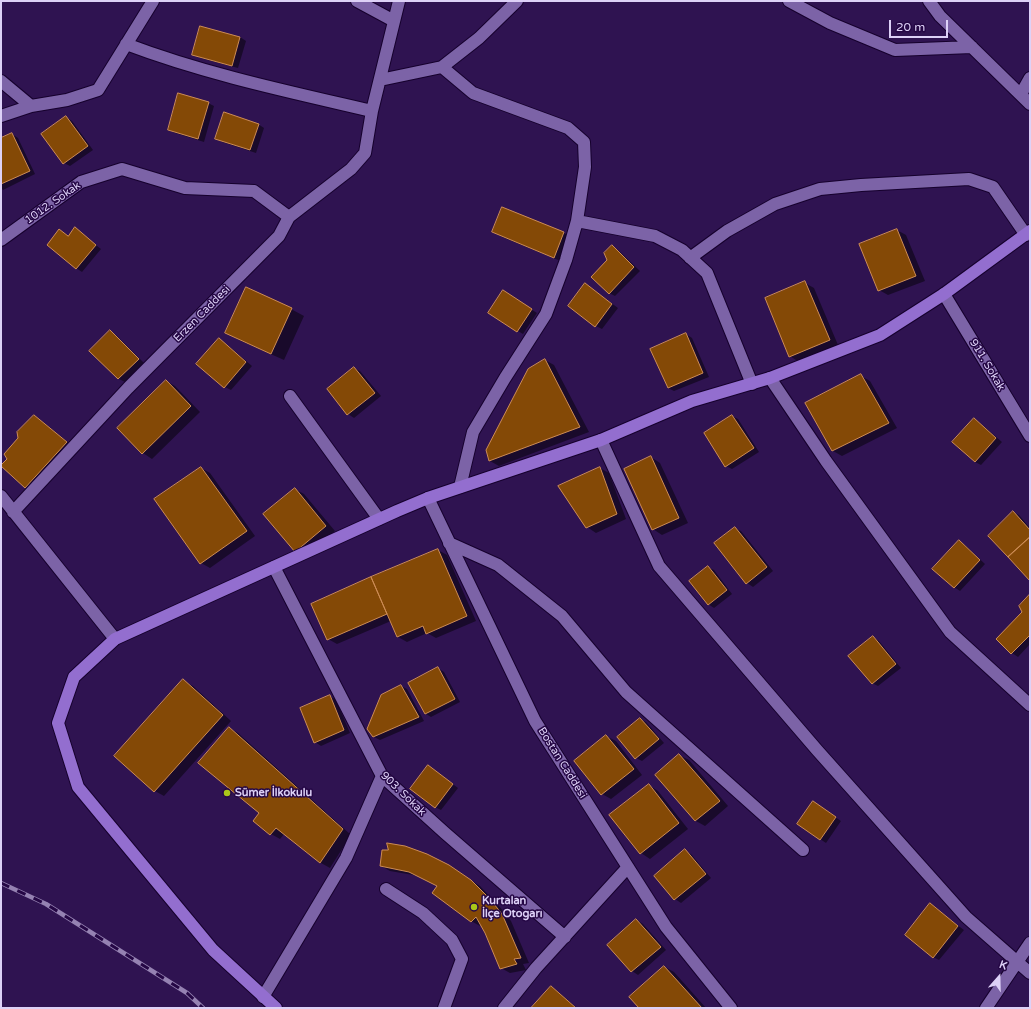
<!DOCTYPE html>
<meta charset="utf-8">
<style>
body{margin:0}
#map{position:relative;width:1031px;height:1009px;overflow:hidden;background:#2f1351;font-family:"Varela Round",sans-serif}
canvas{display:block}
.frame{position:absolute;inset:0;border:2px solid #ddd1f7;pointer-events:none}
.north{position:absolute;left:979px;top:957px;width:40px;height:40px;-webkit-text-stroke:3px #250745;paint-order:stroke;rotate:20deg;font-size:11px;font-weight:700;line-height:16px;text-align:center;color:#ddd1f7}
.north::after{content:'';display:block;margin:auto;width:14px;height:18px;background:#ddd1f7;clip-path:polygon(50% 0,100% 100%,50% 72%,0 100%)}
.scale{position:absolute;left:889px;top:20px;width:59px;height:18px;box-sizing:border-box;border:2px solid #ddd1f7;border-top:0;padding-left:5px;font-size:12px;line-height:14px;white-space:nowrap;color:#ddd1f7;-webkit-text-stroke:3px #250745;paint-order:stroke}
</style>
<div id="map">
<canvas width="1031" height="1009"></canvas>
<div class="frame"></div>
<div class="north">K</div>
<div class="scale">20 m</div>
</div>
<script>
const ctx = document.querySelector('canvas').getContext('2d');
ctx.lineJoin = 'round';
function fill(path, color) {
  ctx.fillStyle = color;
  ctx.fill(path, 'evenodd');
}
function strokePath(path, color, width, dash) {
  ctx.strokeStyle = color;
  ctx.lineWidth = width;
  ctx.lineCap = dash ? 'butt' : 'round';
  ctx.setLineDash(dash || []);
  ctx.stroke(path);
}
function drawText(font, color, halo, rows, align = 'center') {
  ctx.font = font + ' "Varela Round",sans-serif';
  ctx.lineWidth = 3;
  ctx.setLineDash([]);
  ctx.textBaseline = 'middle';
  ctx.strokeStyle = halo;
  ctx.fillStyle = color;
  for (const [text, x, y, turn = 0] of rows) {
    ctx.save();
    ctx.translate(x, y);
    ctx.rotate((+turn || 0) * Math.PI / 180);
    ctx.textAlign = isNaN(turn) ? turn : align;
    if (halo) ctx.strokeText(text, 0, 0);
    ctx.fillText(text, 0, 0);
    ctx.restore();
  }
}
const shadow = new Path2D(`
 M240,37L246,41L238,68L200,58L194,54Z
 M208,103L214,106L204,142L175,133L169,130Z
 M66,117L72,121L93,150L70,166L64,163Z
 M258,124L264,128L256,153L222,142L216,138Z
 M12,134L18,138L35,174L3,190L1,188V139Z
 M503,208L564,233L573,238L563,262L502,237L493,232Z
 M75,229L101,249L82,272L76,268L60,230L69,236Z
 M897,230L906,235L925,281L888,295L879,290Z
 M612,247L618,250L640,271L615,296L609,293Z
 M805,283L814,288L838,345L799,362L790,356Z
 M591,288L618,308L602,329L596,326Z
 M509,295L537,313L523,334L518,331Z
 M291,309L304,316L284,360L239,340L227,333Z
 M110,332L116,335L144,363L125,382L119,379L90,351Z
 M686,334L692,338L709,377L674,391L668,388Z
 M219,339L225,343L252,366L231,390L225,387Z
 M545,360L554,365L589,432L499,466L490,461Z
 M354,368L360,371L381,396L354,418L348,414L328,389Z
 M861,376L870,381L897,428L842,456L833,451L806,404Z
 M166,381L175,386L200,412L152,459L143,453L118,428Z
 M732,416L738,419L759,452L732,469L726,466Z
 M34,417L43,422L75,448L35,493L26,487L2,465L8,459L19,438Z
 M974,419L980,423L1002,442L981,465L975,462Z
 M651,457L660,463L688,523L662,535L653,529Z
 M201,468L210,473L255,536L210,568L201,563Z
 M600,468L609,473L626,519L596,533L587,527L559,486Z
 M295,489L304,494L335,531L304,556L295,551Z
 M1013,512L1019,515L1030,528V580Z
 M735,528L741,531L773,571L753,587L747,583L715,543Z
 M959,542L965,545L985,564L960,591L954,587Z
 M438,550L447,555L476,621L436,638L427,633L407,642L398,637L391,621L337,644L328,639L312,604Z
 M708,567L714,570L732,594L714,608L708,604Z
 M1030,596V644L1018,657L1012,653L998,639L1023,613Z
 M873,637L879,641L901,668L878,686L872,683Z
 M438,668L444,672L460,702L431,717L426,714Z
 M183,681L193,686L231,721L164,796L155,791Z
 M401,686L407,689L424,721L380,740L374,737L368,729Z
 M330,696L336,700L350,733L321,746L315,742Z
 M640,719L646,722L664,743L642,761L636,758Z
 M229,728L238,733L351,835L330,868L321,863L285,833L280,839L271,834L261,813Z
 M606,736L616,741L642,775L611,799L602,794Z
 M679,755L689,760L728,806L705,826L696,821L656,775Z
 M434,770L458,788L441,810L435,807Z
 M649,785L658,791L688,829L650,859L641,853Z
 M813,802L841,821L826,843L820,839Z
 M685,851L691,854L711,878L681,903L675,899Z
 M381,866L458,872L480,886L499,906L511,921L529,963L523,964L526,970L510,973L501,968L481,925L480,926L471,921L439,886L419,876L390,871Z
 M930,905L964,930L939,960L933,957Z
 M637,920L643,924L666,950L638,975L632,971Z
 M665,967L674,972L706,1008H640Z
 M551,987L557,991L577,1008H533Z`);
const building = new Path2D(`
 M200,26L240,37L232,66L192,55Z
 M178,93L209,102L198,139L168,130Z
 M224,112L259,124L250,150L215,139Z
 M66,116L88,146L63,164L41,134Z
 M12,133L30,171L1,184V138Z
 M502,207L564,232L554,258L492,232Z
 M75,227L96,245L76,269L47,245L59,229L68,236Z
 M897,229L916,276L878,291L859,244Z
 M612,245L634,267L609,294L591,277L607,260L604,253Z
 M805,281L830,340L789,357L765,298Z
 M585,283L612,304L595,327L568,306Z
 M246,287L292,308L271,354L225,333Z
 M503,290L532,309L517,332L488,313Z
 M110,330L139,359L118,379L89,351Z
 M686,333L703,373L668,388L650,349Z
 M219,338L246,362L224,388L196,364Z
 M545,359L580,427L489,461L486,450L528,369Z
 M354,367L375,393L347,415L327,389Z
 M861,374L889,423L832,451L805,403Z
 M166,380L191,406L142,454L117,428Z
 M34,415L67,442L25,488L1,466V465L7,459L4,454L18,438L17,432Z
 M732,415L754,448L725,467L704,433Z
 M974,418L996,438L975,462L952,442Z
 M651,456L679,518L652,530L624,469Z
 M201,467L247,531L200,564L154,499Z
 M600,467L617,514L586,528L558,486Z
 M295,488L326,526L295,552L263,514Z
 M1013,511L1030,530V537L1008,557L988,536Z
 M735,527L767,567L746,584L714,543Z
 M1030,537V581L1008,557Z
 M959,540L980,560L954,588L932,569Z
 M438,549L467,616L426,634L423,626L397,637L371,577Z
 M708,566L727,590L708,605L689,581Z
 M371,577L387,614L327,640L311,604Z
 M1030,594V635L1011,654L996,639L1022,612L1019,606Z
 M873,636L896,664L872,684L848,656Z
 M438,667L455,699L425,714L408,683Z
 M183,679L223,715L154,792L114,756Z
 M401,685L419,717L373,737L367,729L381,695Z
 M330,695L344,730L314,743L300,708Z
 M640,718L659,739L635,759L617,737Z
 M229,727L343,829L320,863L276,828L270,835L253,821L259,813L198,763Z
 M606,735L634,769L601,795L574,761Z
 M679,754L720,801L695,821L655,775Z
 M428,765L453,784L435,808L410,789Z
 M649,784L679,823L640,854L609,815Z
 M813,801L836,817L820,840L797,824Z
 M387,843L405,846L427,854L449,865L471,880L490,899L502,914L521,958L514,959L517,964L500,969L485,933L476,917L471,922L432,893L437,886L409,872L380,866L382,850H388Z
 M685,849L706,874L674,900L654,876Z
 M930,903L958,926L933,958L905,935Z
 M636,919L661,947L631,972L607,945Z
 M664,966L702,1008H639L629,997Z
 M551,986L576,1008H531Z`);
const minor = new Path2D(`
 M357,1L394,21
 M789,1L830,23L895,50L972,47
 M929,1L940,16L1030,104
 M126,44C205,74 290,92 372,111
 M442,67L473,93L568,128L584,142L585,167L577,221L566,260L546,314L505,378L473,432L460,487
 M380,80L442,67L479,38L517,1
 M1,81L31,106
 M1021,94L1030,78
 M1,116L31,106L67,100L98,90L153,1
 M577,221L655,236L682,250L707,273L752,384
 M1,240L81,182L122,169L185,188L254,191L289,217
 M690,258L727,231L775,204L820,189L861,185L969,179L993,187L1026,235
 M944,294L1030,436
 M770,378L826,461L950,632L1030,705
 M290,396L379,519
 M601,440L659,566L817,750L966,917L1030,973
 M1,496L115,639
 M428,498L535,721L666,927L731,1008
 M13,512L128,388L279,236L289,217L351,169L365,153L372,111L399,1
 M449,543L498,565L562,616L626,692L803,850
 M274,567L382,776L445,833L565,937
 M386,889L423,913L452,940L462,959L444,1008
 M263,997L346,858L382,776
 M504,1008L536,968L628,867
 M986,1008L1030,943`);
const major = new Path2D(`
 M276,1008L213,950L78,787L58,723L74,677L115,639L397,511L428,498L601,440L692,401L770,378L880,335L944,294L1030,231`);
const rail = new Path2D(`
 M1,883L46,904L187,993L203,1008`);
const markers = [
 [227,793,4,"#aac719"],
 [474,907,4,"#aac719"]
];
const streetNames = [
 ["1012. Sokak",53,203,-35],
 ["Erzen Caddesi",202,314,-45],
 ["911. Sokak",987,365,59],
 ["Bostan Caddesi",562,763,58],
 ["903. Sokak",403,794,44]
];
const poiNames = [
 ["Sümer İlkokulu",235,793],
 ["Kurtalan",482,901],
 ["İlçe Otogarı",482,914]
];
fill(shadow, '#0007');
fill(building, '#844906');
strokePath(building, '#cd8c55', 1);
strokePath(minor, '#16012d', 14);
strokePath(major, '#16012d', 14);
strokePath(minor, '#7c63a7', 12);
strokePath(major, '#936ecf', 12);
strokePath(rail, '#9582b2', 4.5);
strokePath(rail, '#250745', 3, [9]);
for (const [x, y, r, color] of markers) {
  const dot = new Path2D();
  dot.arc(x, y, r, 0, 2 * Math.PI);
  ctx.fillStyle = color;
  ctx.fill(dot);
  strokePath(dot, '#250745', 1.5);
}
drawText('11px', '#ddd1f7', '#250745', streetNames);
drawText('bold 11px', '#ddd1f7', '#250745', poiNames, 'left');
</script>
